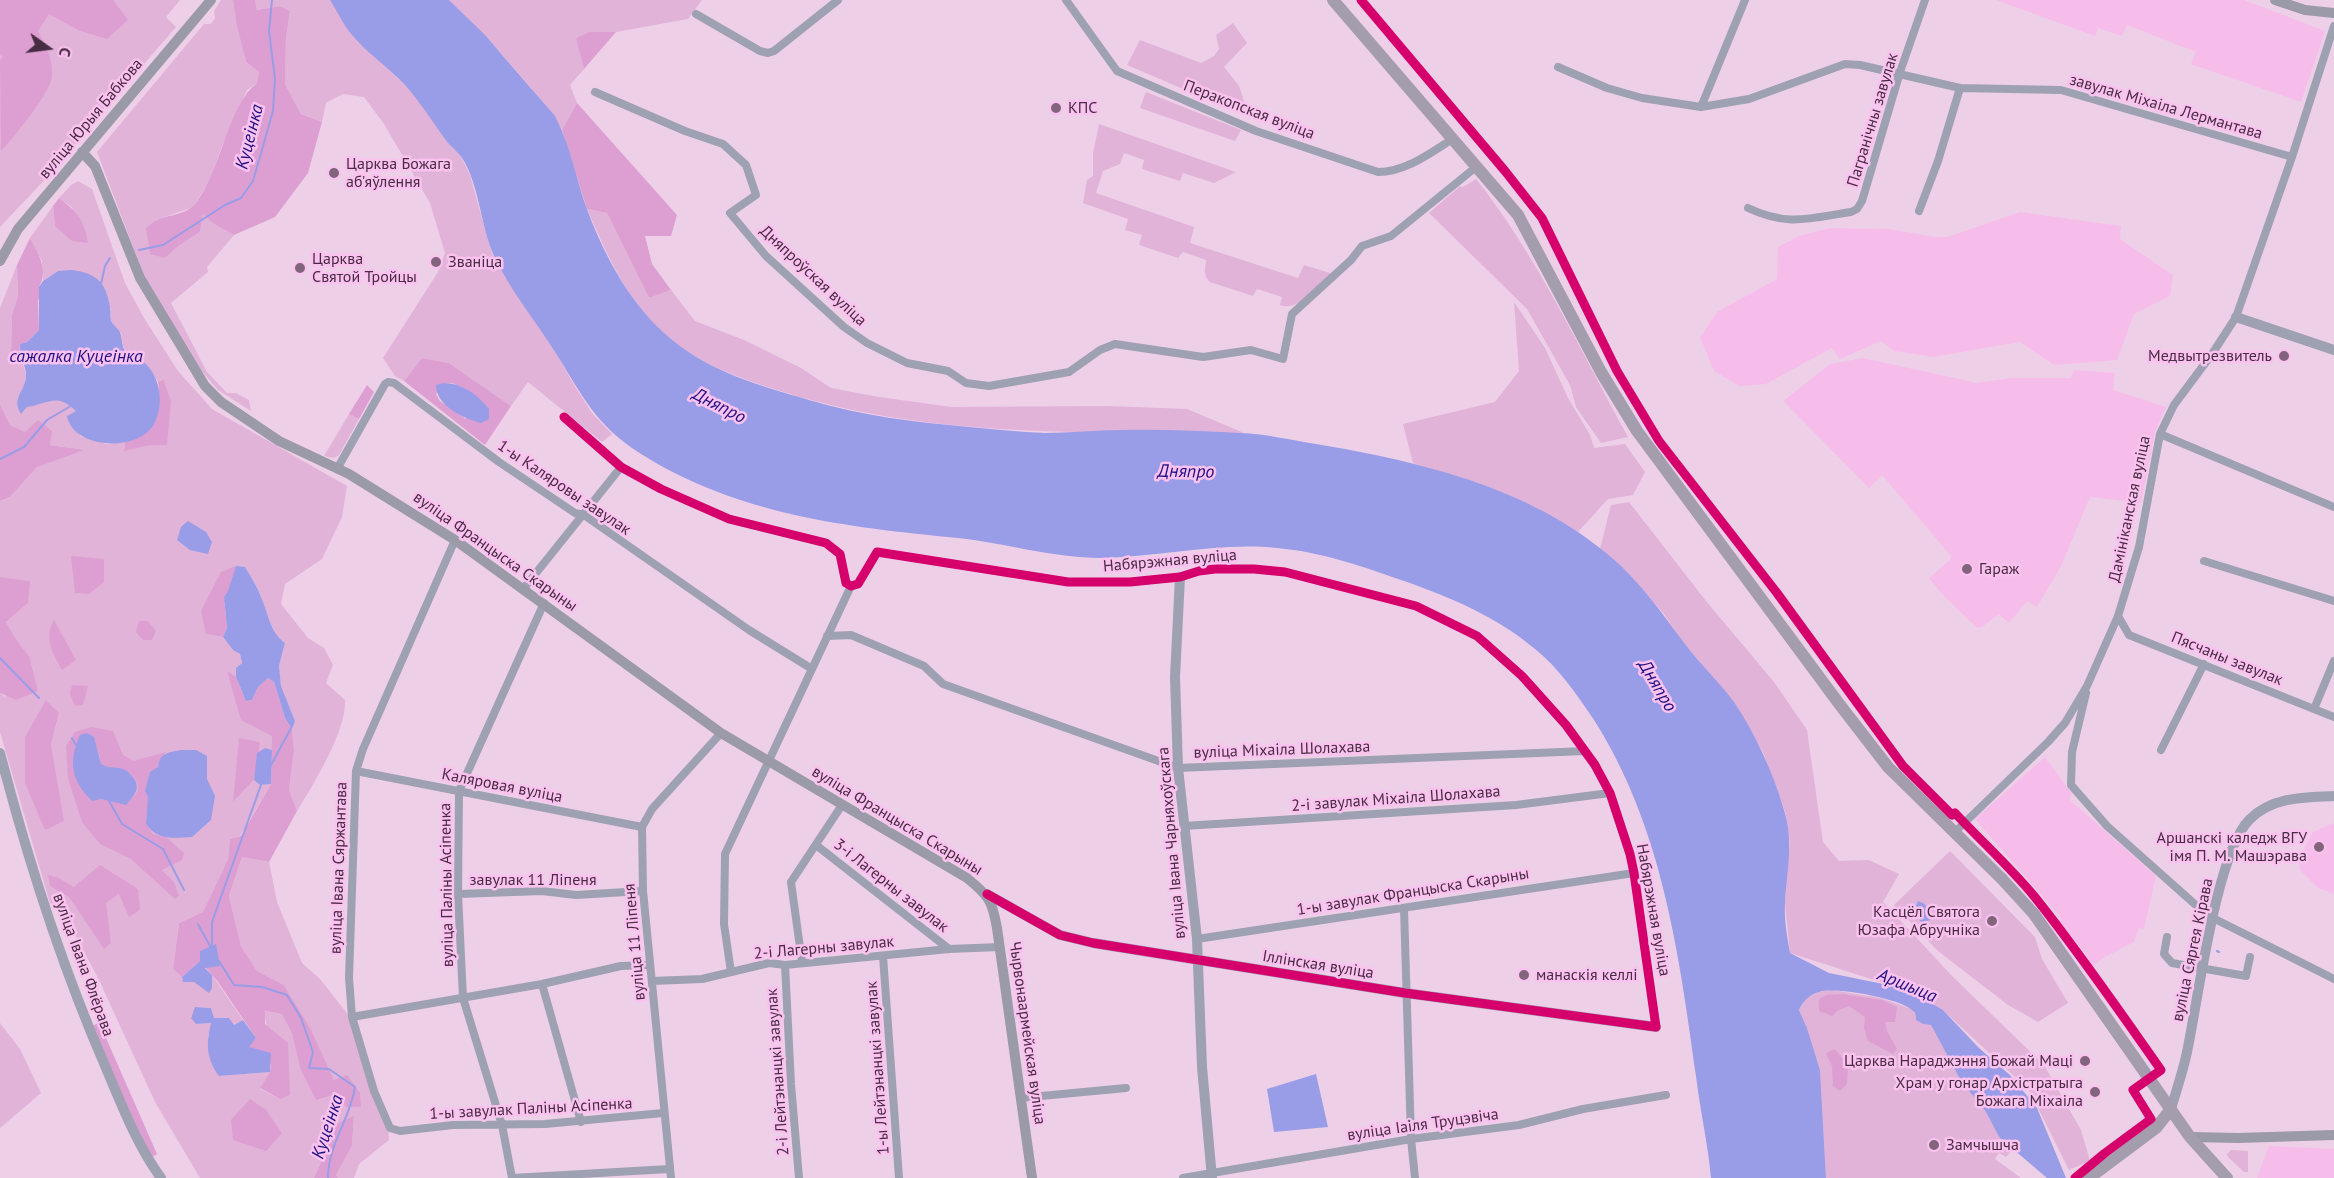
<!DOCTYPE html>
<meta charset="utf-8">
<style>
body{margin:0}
#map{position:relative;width:2334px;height:1178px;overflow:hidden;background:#eecfe8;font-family:"PT Sans",sans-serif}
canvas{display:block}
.north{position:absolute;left:18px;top:18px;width:60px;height:60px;-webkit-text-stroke:4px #fbc2f0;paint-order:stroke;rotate:104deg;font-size:16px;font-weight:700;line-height:24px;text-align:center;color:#482c43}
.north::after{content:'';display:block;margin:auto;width:21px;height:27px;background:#482c43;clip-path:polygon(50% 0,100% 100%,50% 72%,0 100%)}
</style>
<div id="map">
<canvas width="2334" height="1178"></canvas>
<div class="north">С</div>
</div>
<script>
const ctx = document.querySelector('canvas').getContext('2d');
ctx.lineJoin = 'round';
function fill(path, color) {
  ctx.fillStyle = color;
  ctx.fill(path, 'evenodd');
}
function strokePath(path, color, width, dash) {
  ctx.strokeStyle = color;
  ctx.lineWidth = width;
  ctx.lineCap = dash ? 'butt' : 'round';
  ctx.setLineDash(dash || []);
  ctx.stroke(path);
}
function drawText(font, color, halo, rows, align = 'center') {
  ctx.font = font + ' "PT Sans",sans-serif';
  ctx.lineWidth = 5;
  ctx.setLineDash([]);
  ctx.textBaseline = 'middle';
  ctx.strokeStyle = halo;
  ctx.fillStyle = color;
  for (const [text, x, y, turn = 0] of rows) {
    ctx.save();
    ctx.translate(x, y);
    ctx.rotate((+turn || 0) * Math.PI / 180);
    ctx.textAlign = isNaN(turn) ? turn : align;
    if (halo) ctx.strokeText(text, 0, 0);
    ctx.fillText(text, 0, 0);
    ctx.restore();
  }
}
const built = new Path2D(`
 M1989,0H2244L2325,31L2301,102L2191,64L2196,52L2127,25L2122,36L2098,28L2095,36L1996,0Z
 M2020,212L2121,226L2120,239L2173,275L2170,296L2134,314L2117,360L2054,365L2020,342L1933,357L1894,351L1881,341L1840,359L1832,348L1766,384L1739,386L1714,371L1700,337L1717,312L1777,279L1778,247L1799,236L1830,228L1888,229L1936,237H1947Z
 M1863,358L1977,383L2011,378H2071L2074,370L2115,373L2113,390L2166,407L2155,432L2141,503L2090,497L2061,566L2037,607L2027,601L2009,623L1999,614L1982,627H1976L1942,594L1929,578L1950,560L1951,556L1882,475L1869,488L1783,401L1830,364Z
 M2045,757L2072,794L2069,799L2156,876L2144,929L2139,928L2134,942L2105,957L2093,966L2083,950L2058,921L2061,918L1975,819Z
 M2334,823V894L2318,888L2300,870L2299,859L2313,832Z
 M2269,1146L2334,1149V1178H2257Z`);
const green = new Path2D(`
 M0,0H180L166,17L176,27L117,95L113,94L107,100L105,107L54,170L0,227Z
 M221,0H233L236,23L246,62L259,72L257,83L247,90L222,146L210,180L193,207L156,220L165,258L180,245L200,232L203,213L214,224L234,235L207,267L208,272L171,303L207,372L227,393H236L249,400L251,411L218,390L194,362L148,286L97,152L204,24H211L215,18L214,11Z
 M255,0H330L353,36L408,88L421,104L449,144L461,157L470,175L492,254L557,355L576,388L592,413L612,434L602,442L528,382L511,406L449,363L422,358L404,381L395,376L383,358L438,272L445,253L430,203L384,124L364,97L343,94L326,103L322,122L301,114L285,84L286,38L290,11L280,6L257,10Z
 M449,0H702L688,19L616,32H589L577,38L584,69L570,85L577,103L562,130C554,115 543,103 532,89C506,58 478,28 449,0Z
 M1233,23L1247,43L1224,67L1239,86L1249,117L1127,65L1140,40L1201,63L1214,56L1219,49L1216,35Z
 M1146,92L1241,130L1235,141L1140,108Z
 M1099,124L1236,172L1214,183L1183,173L1180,181L1142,169L1144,160L1124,153L1120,164L1103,171L1096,193L1194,227L1190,243L1298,278L1304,265L1330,273V276C1317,287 1298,312 1280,305L1282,297L1257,289L1253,296L1210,282C1203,275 1205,270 1206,260L1183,252L1178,258L1139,245L1142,235L1125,230L1128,219L1083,203L1087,180L1093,176V153Z
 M1476,179C1538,257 1580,350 1628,437L1601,443L1576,407L1570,385L1527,309L1429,213L1460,186L1463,187Z
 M78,181L92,189L125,283L144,318L178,371L212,409L347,486L342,517L322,559L285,584L281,604L308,638L324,648L333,665L326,683L345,700C347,730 313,785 297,811L289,790L294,750L292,729L295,721L281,686L279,666L285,643C269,631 269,614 261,597C257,586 251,577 245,567L207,634L223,637L233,650L240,654L242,663L236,668V677L227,672L272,736V750L265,748L257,753L260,742L239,739L234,801L254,780L260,785L271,784L240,836L230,839L228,859L203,912L179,923L173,969L182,977L183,982H194L212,988V975L243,1020L234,1025L214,1019L211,1008L196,1007L191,1017L196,1024L211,1023L208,1037L219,1076L270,1072L260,1089L280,1099L264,1011L282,1014L292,1034L300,1068L332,1095L360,1107L334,1080L311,1029L284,985L257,971L241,946L229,896L242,857L269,862L277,902L302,963L320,979L357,1026L388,1124L389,1140L359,1164L354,1178H338L336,1175L352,1146L354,1117L329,1127L321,1162L314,1178H200L155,1102L99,980L73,931L50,903L0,732V693L5,697L29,656L16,639L6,622L28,603L29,581L0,577V501L10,497L37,467L70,448L50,445L10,425L0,404V308L17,265L18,296L12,315L11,351L19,353C26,374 31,377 17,399L22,413L27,407C36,406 53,398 60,400C65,402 72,408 77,411L80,436L106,444L125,442L124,450L146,446L167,445L162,379L158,382L146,364L130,357L124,350L121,333L111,321V308L58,271L43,281L42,261L30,238L53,206L55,226L73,208L59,198L71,185ZM46,700L59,714L51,745ZM59,878L74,887L138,889L119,894L105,903L111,943L104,948Z
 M587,209L607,213L649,298L671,290L695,321L744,340L801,368L831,388L879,397L952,407L1107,406L1187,409L1244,433C1084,432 924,439 771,388C725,373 683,357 650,320C621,288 604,247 587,209Z
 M1514,302L1545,348L1568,398L1590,435L1594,448L1625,444L1645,472L1633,495L1608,499L1577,533C1557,520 1537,507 1515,498C1483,483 1447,474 1413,463L1403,424L1495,402L1519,371Z
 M349,414L359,419L339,455L334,458L324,456Z
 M1629,502L1706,601L1774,682L1807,730L1823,842L1839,861L1869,860L1899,874L1883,902L1954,978L2044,1065L2081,1130L2090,1161L2069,1170L2029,1090L1943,1010L1923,998L1893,986L1790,953L1785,903L1790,843L1786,814L1763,752L1732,700L1686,646L1664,614L1620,566L1600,549L1611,505Z
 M1950,851L2035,937L2042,959L2068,1003L2038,1022L2008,1005L1938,951L1894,905Z
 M1832,990L1881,998L1911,1009L1923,1024L1931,1025L1961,1081L1986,1112L1999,1137L2014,1149L2006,1157L1999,1153L1995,1159L2021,1178H1826L1820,1070L1807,1028L1799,1010C1805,996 1817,991 1832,990Z
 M0,1023L20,1049L41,1093L0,1128Z
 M2231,1150L2248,1151V1172H2244L2228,1157L2227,1154Z`);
const forest = new Path2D(`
 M0,0H113L128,20L107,39L78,30L49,14L38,31C46,46 53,59 52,76C50,94 14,137 1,151L0,61L3,56L0,54Z
 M233,0H255L257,10L280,6L290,11L286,38L285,84L301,114L322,122L308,173L275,217L234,235L214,224L203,214L200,232L180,245L165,258L150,254L146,228C149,226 153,222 157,220C168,215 187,214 195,204C221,172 228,104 257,83L259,72L246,62L236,23Z
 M589,32H616L584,69L576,38Z
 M577,103L677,215L671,236H645L652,264L671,290L649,298L607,213L587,209L562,130Z
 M59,198C77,211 85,222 88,243L72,241L55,226L53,206Z
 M30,238C38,253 49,270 39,287L41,295L38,300L39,330L27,342L20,344L19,353L11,351L12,315L18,296L17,265Z
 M422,358L449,363L511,406L485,445L404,381ZM444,383H452L468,390L466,419L440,401L436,394Z
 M163,379L171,401L167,445L146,446L124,451L125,442L143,435L159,390L158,382Z
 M367,385L374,392L359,419L349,414Z
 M0,404L10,425L25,432L38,420L52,431L50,445L84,450L37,467L10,497L0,501Z
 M71,556L104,559V582L89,594L75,593Z
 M236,566L228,592L224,597L227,628L223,637L206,634L201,611L221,572Z
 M0,577L30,581L28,603L6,622L16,639L29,656L38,691L16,700L0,693Z
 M54,620L76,660L62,670C53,653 43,639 54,620Z
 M139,621H148L156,631L152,640H143L136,632Z
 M227,671L236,677L246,701L252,700L258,687L268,678L274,682L285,718L292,729L294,750L289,790L297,811L269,862L242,857L229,896L241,946L257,971L284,985L311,1029L334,1080L347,1075L360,1093L361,1107H346L343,1101L332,1095L316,1100L300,1068L292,1034L282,1014L265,1011V1024L288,1043L290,1095L280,1099L260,1088L270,1072L271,1065L261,1052L248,1047L256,1038L218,982L200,961L182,977L173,969L179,923L203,912L228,859L230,839L241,836L271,784L272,736L241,720Z
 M72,685L88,686L83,705L75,706L70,694Z
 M46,700L59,713L51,745L64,821L45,830L25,783V737Z
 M91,727L113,731L123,755L134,761L166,752C151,769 148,802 146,824L153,834L167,838L184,853L182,860L162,870L174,882L179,896L175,899L131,859L100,844L82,822L68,779L66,746L75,732ZM98,749L101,764C108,768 112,767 120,768C128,770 139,779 138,789C137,795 130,800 126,804L101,799Z
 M239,738L260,742L254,780L233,802Z
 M100,865L138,889L140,910L129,917L119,894L106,903L111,943L104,949L69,897L50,886L48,875L59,878L74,887Z
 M1842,994L1882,1000L1897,1007L1895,1022H1885L1887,1031L1897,1049L1893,1054L1868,1041L1864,1028L1865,1017L1849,1006L1837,1011L1832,1016L1819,1011V999L1826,995Z
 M99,1022L157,1154L151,1158L134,1125L93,1026Z
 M1835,1049L1848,1066L1847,1084L1840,1091L1833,1086L1832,1066L1826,1053Z
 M250,1099L266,1110L282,1133L266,1151L233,1140L231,1120Z
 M354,1116L352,1146L336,1175L338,1178H314L321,1162L329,1127Z`);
const water = new Path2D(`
 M330,0H449L484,34L555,116C571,146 576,180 588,212C606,259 632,307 671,339C710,372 761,386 809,400C862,416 915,422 969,427C994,429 1020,432 1045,433C1070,433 1096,430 1121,430C1161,429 1201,431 1240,433C1266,434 1291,440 1316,444C1423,462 1538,489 1620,565C1645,589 1664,616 1685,644C1700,664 1719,682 1734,702C1756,735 1773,772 1784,810C1794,841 1787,871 1785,903C1784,920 1787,936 1790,953L1829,973L1893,986L1923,998L1943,1010L1979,1048L2011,1076L2037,1108L2066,1178H2047L1999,1137L1986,1112L1961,1081L1931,1025L1923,1024L1916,1020C1916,1016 1916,1014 1913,1011C1903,999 1834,986 1819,992C1809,995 1803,1001 1799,1010L1807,1028L1820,1070L1826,1178H1711C1708,1144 1700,1110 1696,1076C1679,953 1662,827 1594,720C1577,695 1559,668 1535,649C1497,617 1452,598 1407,582C1364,567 1323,552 1277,548C1218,542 1160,557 1101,558C1053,558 1005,543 958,538C846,527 739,515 641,454C595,425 583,396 555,352C535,320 510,290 494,256C481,228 479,183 462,158C460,155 451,146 448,143C433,123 421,103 405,85C388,67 367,53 352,35C343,24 337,11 330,0Z
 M72,270C96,273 106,282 110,307C111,311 110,317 111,321C113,325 118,328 120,332C123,341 121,349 129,357C135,362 141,359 146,364C161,379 164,406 154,424C138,453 73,449 67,416L76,411C72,408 68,404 63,402C54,397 38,406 27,407L21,414C11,397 24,394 26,377C27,365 18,357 20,344L27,342L39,330V287L43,281L58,271Z
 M444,383C462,383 478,395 489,409V419L481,423C463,418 436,406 436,385Z
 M188,521L206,532L212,542L208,554L190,550L177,540L181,527Z
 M236,566L245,567C251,577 257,586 261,597C269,614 269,631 285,643L279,666L281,686L295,721L292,729L285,718L274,682L268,678L258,687L252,700L246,701L236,677V668L242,663L240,654L233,650L223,637L227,628L224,597L228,591Z
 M87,733L94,737L101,764C108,768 112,767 120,768C125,769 129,772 132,776C142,787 135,795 126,805L101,799L92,801C71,780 68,762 80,735Z
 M265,748L272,750L271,784L260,785L254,780L257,753Z
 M182,750H196L207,756V779L215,796L211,820L192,837C173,838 158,841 146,824L148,797L145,791L150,772L158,767C160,752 170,752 182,750Z
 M1918,901L1925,904L1930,919L1927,922H1921L1914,910Z
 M216,944L220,966L205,968L212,975V988L209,993L194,982H183L182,977L200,961V951Z
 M195,1007L211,1008L214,1018H229L234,1025L243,1020L256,1038L249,1047L271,1053L270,1072L219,1076C206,1058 206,1044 211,1023L196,1024L191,1018Z
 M1316,1074L1328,1127L1274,1132L1267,1089Z`);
const stream = new Path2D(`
 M139,250L163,245L225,205L241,198L253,181L273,111L275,79L269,31L272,0
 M101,284L105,266L110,258
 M0,459L24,447L47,420L69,407
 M0,658L39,698
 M72,738L76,745
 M270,767L291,728
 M108,799L122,824L163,849L184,890
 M198,924L210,946
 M212,945V922L262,782
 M2193,947H2200
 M2217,951L2219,952
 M219,961L234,985L262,987L287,995L301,1018L313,1052L309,1068L329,1069L355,1087C350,1120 328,1144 328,1178`);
const minor = new Path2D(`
 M1066,0L1117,71L1256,131L1378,172C1405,172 1429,154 1451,140
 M696,14L760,51L768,53L774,51L838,0
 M1558,67L1607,88L1642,98L1701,107L1749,99L1845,64L1860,65L1960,88L2061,90L2292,157
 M595,92L685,131L723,144L746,165L756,195L730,213L766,256L844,327L867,343L907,363L948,371L966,383L989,386L1069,372L1100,350L1115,344L1203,357L1251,350L1283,359L1292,314L1351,260L1362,246L1391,236L1476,167
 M1701,107L1745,0
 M1748,208C1788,227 1810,218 1851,212L1857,209L1862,201L1900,72L1925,0
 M1919,211L1938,161L1960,88
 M564,417L621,467L661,489L729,519L826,543L840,554L846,583L851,586L858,584L877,552L1068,582H1130L1180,577L1199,571L1215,569H1254L1285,572L1416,606L1477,636L1522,676L1566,725L1595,765L1610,793L1630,854L1634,873L1656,1027
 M2160,434L2334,507
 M337,469L385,384L388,382L394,383L499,462L575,513L584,515L749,630L812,669
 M455,540L363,749L356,771L349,978L352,1017L374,1091L390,1128L400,1131L453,1125L545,1124L663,1113
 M2204,561L2334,601
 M524,588L621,467
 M544,603L459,791L458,894L463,998L502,1125L512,1178L669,1169
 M2118,616L2129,635L2334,717
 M827,636L851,635L924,666L943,684L1178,768L1585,751
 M2086,693L2072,752L2071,785L2107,826L2207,915L2334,979
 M2314,709L2334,661
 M2161,750L2204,664
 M356,771L642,827
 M1184,826L1516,805L1610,793
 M1955,832L2048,742L2065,723L2087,686L2118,616L2139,547L2160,434L2174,405L2212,354L2236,317L2292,157L2334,26
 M816,845L949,949
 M458,894L542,891L576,895L643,891
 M1404,908L1411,1139L1415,1178
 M2167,937L2164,954L2172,963L2246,976L2250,957
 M1197,939L1634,873
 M883,956L899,1178
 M802,962L791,882L842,805
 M785,965L791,1084L799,1178
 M731,972L724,924L725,854L851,586
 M652,981L702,979L769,963L785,965L949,949L1000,947
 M542,984L581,1122
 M352,1017L542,984L621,966L650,965
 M1020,1098L1126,1088
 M671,1178L643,891L642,827L652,809L721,733
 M1183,1178L1411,1139L1519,1125L1583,1109L1666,1095`);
const tertiary = new Path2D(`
 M2236,317L2334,350
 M1180,577L1175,677L1178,768L1197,939L1202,1067L1212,1178
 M0,753C28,861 62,967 106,1068C122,1106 137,1145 161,1178
 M987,894L1060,935L1093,943L1405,993L1656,1027
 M2171,1109C2176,1091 2183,1072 2187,1052C2198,1001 2216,854 2249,820C2271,797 2304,797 2334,796`);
const secondary = new Path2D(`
 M2275,0L2305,10L2334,13
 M82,152L95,166L140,278L205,386L221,402L279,441L349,474L455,540L721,733L967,878C989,896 992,900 997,928L1032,1178
 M0,261L18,229L211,0
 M2190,1137L2238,1138L2334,1135`);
const primary = new Path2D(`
 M1333,0L1518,215L1601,372L1637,431L1840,705L1888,767L2002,879L2034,914L2190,1137L2227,1178
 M2089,1178L2156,1128L2171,1109`);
const cycleway = new Path2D(`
 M1361,0L1505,171L1542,218L1617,371L1659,441L1777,593L1903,766L1952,815L1955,813C1981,841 2009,866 2034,896C2079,952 2120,1012 2161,1070L2133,1090L2151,1119L2105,1153L2075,1178
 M564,417L621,467L661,489L729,519L826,543L840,554L846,583L851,586L858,584L877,552L1068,582H1130L1180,577L1199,571L1215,569H1254L1285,572L1416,606L1477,636L1522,676L1566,725L1595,765L1610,793L1630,854L1634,873L1656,1027L1405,993L1093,943L1060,935L987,894`);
const markers = [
 [1056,108,6,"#82657d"],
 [334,173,6,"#82657d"],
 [436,262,6,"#82657d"],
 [300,268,6,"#82657d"],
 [2284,356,6,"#82657d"],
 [1967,569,6,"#82657d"],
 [2319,847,6,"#82657d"],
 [1992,921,6,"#82657d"],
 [1524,975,6,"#82657d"],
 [2085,1061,6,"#82657d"],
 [2095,1092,6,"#82657d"],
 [1934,1145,6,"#82657d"]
];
const streetNames = [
 ["завулак Міхаіла Лермантава",2166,107,16],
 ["Перакопская вуліца",1249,110,21],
 ["вуліца Юрыя Бабкова",91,119,-50],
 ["Пагранічны завулак",1873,120,-73],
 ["Дняпроўская вуліца",813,276,43],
 ["1-ы Каляровы завулак",564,488,34],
 ["Дамініканская вуліца",2130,509,-78],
 ["вуліца Францыска Скарыны",495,552,35],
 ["Набярэжная вуліца",1170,561,-5],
 ["Пясчаны завулак",2227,659,22],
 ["вуліца Міхаіла Шолахава",1282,750,-2],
 ["Каляровая вуліца",502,786,11],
 ["2-і завулак Міхаіла Шолахава",1396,799,-4],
 ["вуліца Францыска Скарыны",897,821,31],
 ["вуліца Івана Чарняхоўскага",1172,843,-95],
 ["вуліца Івана Сяржантава",339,868,-88],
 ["завулак 11 Ліпеня",533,880],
 ["вуліца Паліны Асіпенка",447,885,-91],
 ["3-і Лагерны завулак",891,886,38],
 ["1-ы завулак Францыска Скарыны",1413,892,-9],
 ["Набярэжная вуліца",1653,910,80],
 ["вуліца 11 Ліпеня",635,942,-95],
 ["2-і Лагерны завулак",824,948,-5],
 ["вуліца Сяргея Кірава",2193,950,-78],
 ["вуліца Івана Флёрава",83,965,70],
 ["Іллінская вуліца",1318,965,9],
 ["Чырвонаармейская вуліца",1027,1033,82],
 ["1-ы Лейтэнанцкі завулак",878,1068,-94],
 ["2-і Лейтэнанцкі завулак",778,1072,-94],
 ["1-ы завулак Паліны Асіпенка",531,1109,-3],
 ["вуліца Іаіля Труцэвіча",1423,1125,-8]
];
const poiNames = [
 ["КПС",1068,108],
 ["Царква Божага",346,164],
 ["аб'яўлення",346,182],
 ["Царква",312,259],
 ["Святой Тройцы",312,277],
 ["Званіца",448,262],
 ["Медвытрезвитель",2272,356,"right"],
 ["Гараж",1979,569],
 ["Аршанскі каледж ВГУ",2307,838,"right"],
 ["імя П. М. Машэрава",2307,856,"right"],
 ["Касцёл Святога",1980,912,"right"],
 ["Юзафа Абручніка",1980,930,"right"],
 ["манаскія келлі",1536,975],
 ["Царква Нараджэння Божай Маці",2073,1061,"right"],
 ["Храм у гонар Архістратыга",2083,1083,"right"],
 ["Божага Міхаіла",2083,1101,"right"],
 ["Замчышча",1946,1145]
];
const waterNames = [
 ["Куцеінка",250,137,-76],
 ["сажалка Куцеінка",76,357],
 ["Дняпро",719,406,27],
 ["Дняпро",1186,472,1],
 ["Дняпро",1657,686,59],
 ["Аршыца",1907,986,22],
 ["Куцеінка",328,1127,-72]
];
fill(built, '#f6bdeb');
fill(green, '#e1b3d8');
fill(forest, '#dd9fd2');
fill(water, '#999ce6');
strokePath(stream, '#999ce6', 2);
strokePath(minor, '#9ea1b1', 8);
strokePath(tertiary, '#9ea1b1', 10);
strokePath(secondary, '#9b9aa8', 10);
strokePath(primary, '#a49dad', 12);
strokePath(cycleway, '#d6006c', 9);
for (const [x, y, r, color] of markers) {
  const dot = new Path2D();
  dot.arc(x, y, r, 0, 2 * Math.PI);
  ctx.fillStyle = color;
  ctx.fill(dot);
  strokePath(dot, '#fbc2f0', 2);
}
drawText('16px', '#482c43', '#fbc2f0', streetNames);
drawText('16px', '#482c43', '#fbc2f0', poiNames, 'left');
drawText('italic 18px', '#1d0f82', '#fbc2f0', waterNames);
</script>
